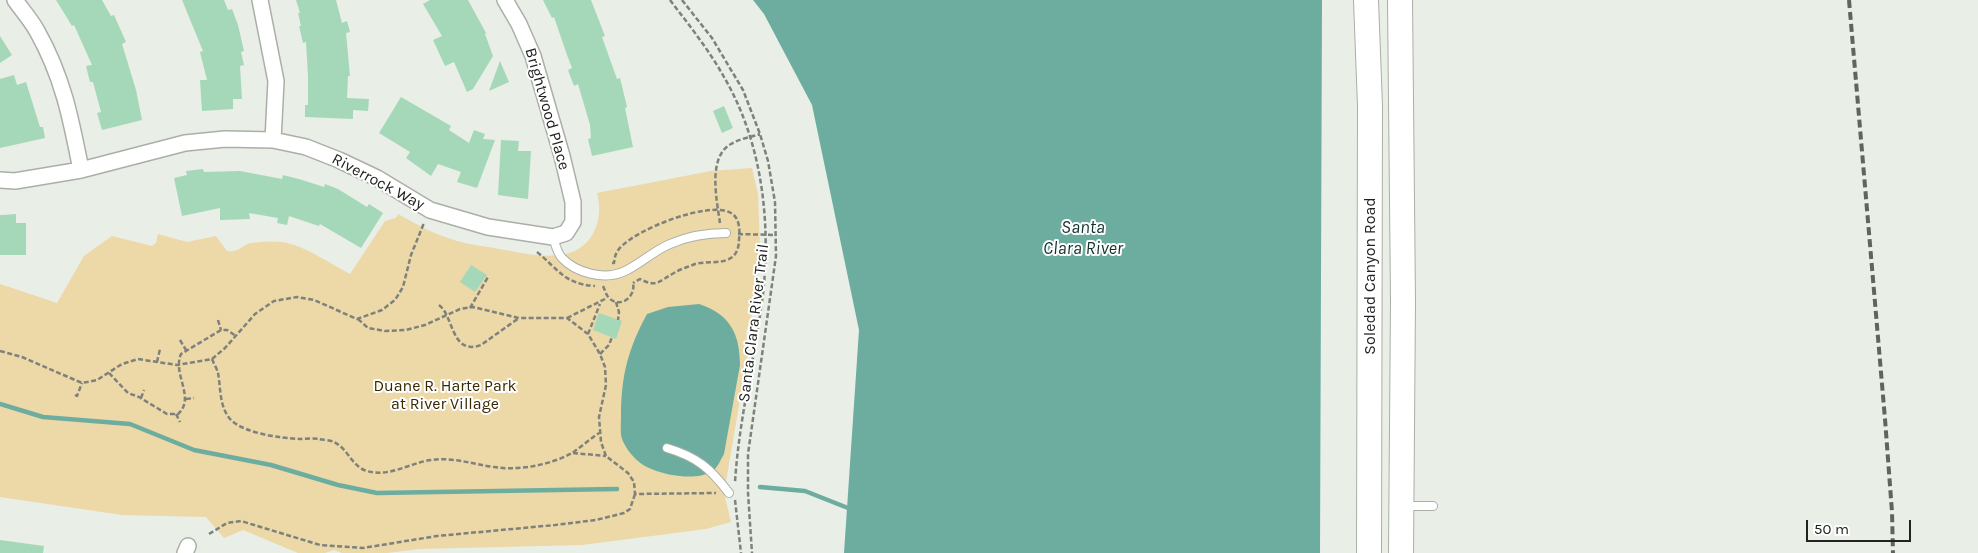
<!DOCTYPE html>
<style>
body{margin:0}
#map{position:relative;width:1978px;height:553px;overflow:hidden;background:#e9eee6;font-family:Karla,sans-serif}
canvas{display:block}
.scale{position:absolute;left:1806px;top:520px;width:105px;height:22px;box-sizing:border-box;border:2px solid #212320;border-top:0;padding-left:6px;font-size:15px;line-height:18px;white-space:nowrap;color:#212320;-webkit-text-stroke:4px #fff;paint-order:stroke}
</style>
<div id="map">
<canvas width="1978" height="553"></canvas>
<div class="scale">50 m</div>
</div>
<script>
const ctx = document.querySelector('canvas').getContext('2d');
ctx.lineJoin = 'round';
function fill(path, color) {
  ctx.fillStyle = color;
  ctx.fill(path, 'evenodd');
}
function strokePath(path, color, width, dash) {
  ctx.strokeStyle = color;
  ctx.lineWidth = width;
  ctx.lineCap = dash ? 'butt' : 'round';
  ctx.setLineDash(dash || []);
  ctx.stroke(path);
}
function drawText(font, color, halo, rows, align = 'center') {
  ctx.font = font + ' Karla,sans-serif';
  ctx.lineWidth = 4;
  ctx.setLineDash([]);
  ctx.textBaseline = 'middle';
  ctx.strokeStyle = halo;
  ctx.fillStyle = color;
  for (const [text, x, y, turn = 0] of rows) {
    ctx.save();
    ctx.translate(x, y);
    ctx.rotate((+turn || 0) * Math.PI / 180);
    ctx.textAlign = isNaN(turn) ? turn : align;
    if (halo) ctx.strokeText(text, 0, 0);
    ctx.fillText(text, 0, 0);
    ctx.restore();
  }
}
const green = new Path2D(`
 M752,168L758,194L760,248L756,302L746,332L748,353L724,493L731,522L706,529L582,545L419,549L387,553H342L334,550L325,553H298L243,530L224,538L206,517L122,515L0,497V284L57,303L84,256L112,236L152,246L156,243L158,234L187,242L216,236L227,251C240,253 242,244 252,243C262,242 277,241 287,243C308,248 331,264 350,274L385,221L396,218L398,214C417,225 436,235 457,241C470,245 485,246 499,249C518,252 539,258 559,255C591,252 605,222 597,193L711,171Z`);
const water = new Path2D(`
 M753,0H1322L1320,553H844L859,330L812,105L764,14Z
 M699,304C730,314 740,334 740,365L724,454C720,461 717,469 711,472C693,482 652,474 638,461C632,456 625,447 622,439C620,433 621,423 621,417C621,376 628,349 647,314L668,307Z`);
const stream = new Path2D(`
 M0,404L43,417L130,424L194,450L271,465L338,485L377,493L617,489
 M760,487L805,491L853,510`);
const building = new Path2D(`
 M56,0H102L111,16L114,15L126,42L122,44L136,90L142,120L102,130L97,113L101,112L93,82H90L86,66L92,65L74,25L72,26Z
 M182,0H224L228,10L232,9L238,25L244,51L241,52L244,65L240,66L242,99H233V109L202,111L200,80H207L200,52L203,51Z
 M296,0H336L342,23L347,21L350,32L346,33L350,76H348L347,98L369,99L368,111L353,110V119L305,117V105H308V76L306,42L303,43L299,26H301L298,13H300Z
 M430,0H468L486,33L485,34L493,56L473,89L467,92L454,62L445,66L433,40L442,36L423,4Z
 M543,0H591L605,36L602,37L617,79L620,78L627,107L625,108L633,147L592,156L588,139L591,138L590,125L578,84L574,86L568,70L572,68L567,55L554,17L552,18Z
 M0,36L12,55L0,63Z
 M500,61L509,82L489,91Z
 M14,75L17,85L26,82L40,127H43L45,138L0,148V79Z
 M401,97L451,126L449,130L469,143L474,130L485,134L483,139L495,140L477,188L457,182L461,172L438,164L431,176L406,158L410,152L379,133Z
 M724,106L733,128L722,133L713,111Z
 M501,140L519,141L518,151H531L528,199L498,195Z
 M203,169L204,172L240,171L282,179L283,175L299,179L324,187L325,184L338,189L367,207L369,204L383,213L361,248L320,224L319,226L289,216L287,225L277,223L278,218L249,213L250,219L220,220V208L182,216L174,178L187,175L186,171Z
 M3,215L16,214V223H26V255H0V215Z
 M471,265L487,275L475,292L460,282Z
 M599,313L622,321L616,339L593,330Z
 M0,540L44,546L43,553H0Z`);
const path = new Path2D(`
 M670,0C689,25 709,50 724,77C762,142 771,221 763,294C755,357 739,419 735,482
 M682,0L712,38L743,90L760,134L768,161L775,202L776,256L748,454V493L752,553
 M720,223C717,201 707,157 731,144C739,139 751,137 760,134
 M738,234L776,235
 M537,252C558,269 564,284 595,286
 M612,263H614C615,257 615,254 619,249C634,230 709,200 731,213C740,218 740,231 739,240C739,248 736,256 729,259C719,264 706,261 695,264C688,267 680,269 674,273C659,281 657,288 640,279L633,283
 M603,286C605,290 606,295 609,298C620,309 636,297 633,283
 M616,302L619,312L618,320
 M439,305C454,316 451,356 481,345L519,318
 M470,308L488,277
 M567,318L607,298
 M358,319L368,328L385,331L406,330L425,325L460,309L473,307L519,318H567L588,334L600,354L605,367L606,385L599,417L601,442L606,456L628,473L634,482L635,494L716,493
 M218,320L221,330
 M588,334L600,304
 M180,340L186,350
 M0,351L22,357L82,383L97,380L122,364L138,359L177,365L212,359L225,348L255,314L274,301L297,297L314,300L357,319L382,310L395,300L403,287L411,255L424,223
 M600,354L609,345L612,337
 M212,359C214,364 217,369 218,373C221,389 219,407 231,420C246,434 281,438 300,439C306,439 313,438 319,439C323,440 330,440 334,442C347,448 351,464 364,470C387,479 409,463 431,460C455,457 471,464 494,467C519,471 550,465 572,453C581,447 590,439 599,433
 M157,362L160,349
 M109,373L128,393L139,397L167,414H178C196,398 172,374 181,354L221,330H227L236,336
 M75,395L77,396L82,383
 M141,398L144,390
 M186,399L194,398
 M176,414L180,422
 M573,453L606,456
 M735,500L741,553
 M209,534L227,523L241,521L320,545L363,548L437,536L555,525L596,520L624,513L630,509L635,494`);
const service = new Path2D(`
 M553,237C555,243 557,253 562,258C576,273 604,280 623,272C639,265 653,251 670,244C688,236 706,233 726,233
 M667,448C697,457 710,468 729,493
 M1403,506H1433`);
const minor = new Path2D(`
 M15,0C22,10 31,20 37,31C63,77 71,119 81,170
 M260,0L276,81L273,140
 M0,180L15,181L81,170L185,143L225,139L273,140L306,147L339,160L377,178L430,210L488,227L553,237L566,233L573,222V202L562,156L533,56L519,24L505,0
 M185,553L188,546`);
const primary = new Path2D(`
 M1366,0L1370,106L1369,553
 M1400,0L1403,301L1401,553`);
const rail = new Path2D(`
 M1849,0L1885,419L1892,512L1893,553`);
const streetNames = [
 ["Brightwood Place",547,109,74],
 ["Riverrock Way",378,182,28],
 ["Soledad Canyon Road",1370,276,-90],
 ["Santa Clara River Trail",754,323,-83]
];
const parkNames = [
 ["Duane R. Harte Park",445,386],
 ["at River Village",445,404]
];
const waterNames = [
 ["Santa",1083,228],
 ["Clara River",1083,249]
];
fill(green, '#edd8a7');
fill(water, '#6dada0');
strokePath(stream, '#6dada0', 4.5);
fill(building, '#a5d8b8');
strokePath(service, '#aaafa7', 10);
strokePath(minor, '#aaafa7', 18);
strokePath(primary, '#aaafa7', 26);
strokePath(path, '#7e817c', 2.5, [5, 2.5]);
strokePath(service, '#fff', 8);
strokePath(minor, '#fff', 15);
strokePath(primary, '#fff', 24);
strokePath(rail, '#60635f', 4, [8, 4]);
drawText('16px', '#212320', '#fff', streetNames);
drawText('16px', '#382900', '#fff', parkNames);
drawText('italic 18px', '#11322c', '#fff', waterNames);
</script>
